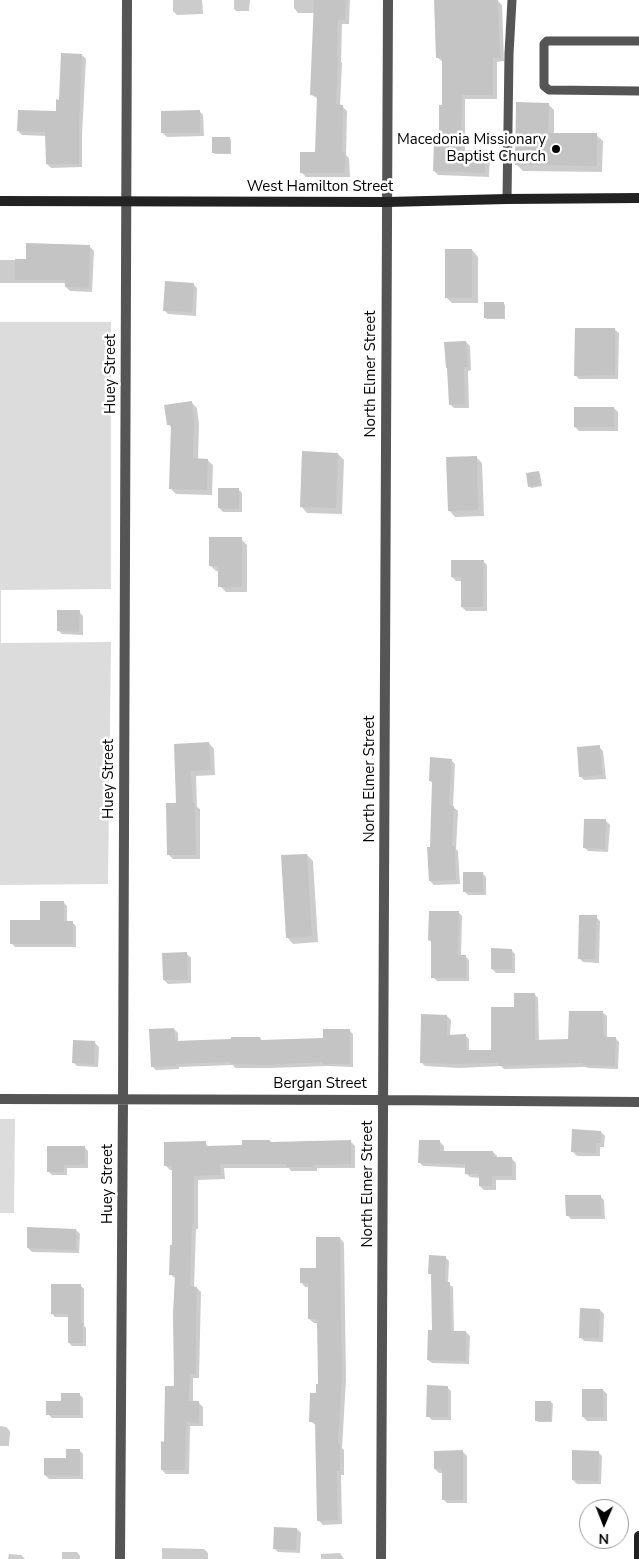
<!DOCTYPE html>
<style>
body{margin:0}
#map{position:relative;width:639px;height:1559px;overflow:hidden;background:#fff;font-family:"Nunito Sans",sans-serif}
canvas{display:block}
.north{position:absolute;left:579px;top:1499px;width:50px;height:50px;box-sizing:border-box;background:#fff;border:1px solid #999;border-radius:50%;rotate:181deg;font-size:14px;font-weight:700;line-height:20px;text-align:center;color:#000}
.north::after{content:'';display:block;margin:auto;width:18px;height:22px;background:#000;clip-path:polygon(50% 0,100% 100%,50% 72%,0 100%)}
</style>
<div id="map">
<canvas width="639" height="1559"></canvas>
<div class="north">N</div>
</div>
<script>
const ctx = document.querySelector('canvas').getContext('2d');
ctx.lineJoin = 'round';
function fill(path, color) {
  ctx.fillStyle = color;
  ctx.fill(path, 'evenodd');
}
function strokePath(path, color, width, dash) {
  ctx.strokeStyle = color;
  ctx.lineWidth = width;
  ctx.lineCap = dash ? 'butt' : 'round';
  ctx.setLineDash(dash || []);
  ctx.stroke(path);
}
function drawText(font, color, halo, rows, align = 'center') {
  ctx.font = font + ' "Nunito Sans",sans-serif';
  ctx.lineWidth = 5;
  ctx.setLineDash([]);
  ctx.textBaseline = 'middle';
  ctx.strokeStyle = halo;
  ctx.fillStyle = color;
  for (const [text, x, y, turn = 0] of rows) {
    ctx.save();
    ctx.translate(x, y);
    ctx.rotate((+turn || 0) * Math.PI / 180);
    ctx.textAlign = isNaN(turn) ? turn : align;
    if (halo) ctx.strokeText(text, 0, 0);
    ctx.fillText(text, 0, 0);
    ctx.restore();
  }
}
const green = new Path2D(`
 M0,322H111V589L1,590V643L111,642L108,884L0,885Z
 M0,1119H15L14,1213H0Z`);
const shadow = new Path2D(`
 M173,0H202L203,14L177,15L173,11Z
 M234,0H250L249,11H236L234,9Z
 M294,0H350L349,24H342L341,62L342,63L340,106H342L347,111L346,155L349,158L350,177H306L301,172L316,154L318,99L312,95L315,13H298L294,8Z
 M436,0L498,1L502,5L504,61L497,62V99H465V152H485L490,157L489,177L438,175L434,171L440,143L443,106V62L438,58Z
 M82,55L86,59L82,135V167L51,168L47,164L46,136L22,135L18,131L57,113L60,101Z
 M548,104L554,110V134L596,135L603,141L602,172L523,171L517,165Z
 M199,111L203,115L204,136L167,137L163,133Z
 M229,138L231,140V154H215L213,153Z
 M90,247L94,251L92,292L70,291L66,287L67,283H0V260H27Z
 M472,250L478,257V303H452L446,297Z
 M193,284L197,288L196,316L168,314L164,310Z
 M503,303L505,305V319H487L485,318Z
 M615,330L619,333L618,379H579L575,375Z
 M466,342L470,346L471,370L468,371L469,408H454L450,404Z
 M191,402L197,408L199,425L198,460H207L213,465L212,495L176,494L170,488L172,428L169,425Z
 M614,408L618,412V431H579L575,427Z
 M338,454L344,460L342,514L307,513L301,506Z
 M476,457L482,463L484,516L455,517L449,510Z
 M539,472L540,474L542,486L531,488L530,487Z
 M238,489L242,493V512H223L219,508Z
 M241,539L247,545V592H226L220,586V571H216L210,565Z
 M483,561L487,565V611H466L462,607L463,581H456L452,577Z
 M79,612L83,616V635L62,634L58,630Z
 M209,743L214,749L215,775L196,776L197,807L200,809V859H173L168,854L178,804L175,745Z
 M599,747L603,751L606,779L584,780L580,776Z
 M451,760L455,764L453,807L458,811L456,849L458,851L460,884L434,885L430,881L433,784L430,780Z
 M606,821L610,825L608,852L588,851L584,847Z
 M307,855L313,861L318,942L293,944L287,937Z
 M482,873L486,877V895H468L464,891Z
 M63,902L67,906V922H72L76,926V947H15L11,943L41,922Z
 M458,912L462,916L461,956H465L469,960V981H437L433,977V943L429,940Z
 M596,917L600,921L599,963L583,962L579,958Z
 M511,950L515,954V973H496L492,969Z
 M187,954L191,958V983L168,984L164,980Z
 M534,994L538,998L539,1041L570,1040L603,1013L607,1016V1038H615L619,1042L618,1069L588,1068L586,1067L504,1069L501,1066L459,1068L425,1066L421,1062L447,1016L451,1020L450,1036L465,1035L469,1039V1051H492L516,1008Z
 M174,1029L178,1033V1042L260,1039L263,1041L324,1039L349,1030L353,1034V1067L327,1066L271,1068H235L233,1065L179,1067V1069L156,1070L152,1066Z
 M95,1043L99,1047L98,1067L77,1066L73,1062Z
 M601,1132L605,1136L604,1147H600V1156H577L573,1152Z
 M270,1141L272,1143L351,1142L355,1146V1168H317V1171H291L289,1168H224L225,1179L198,1180V1229H196L194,1288H197L201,1292L199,1378H193V1402H198L203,1407V1426H190L189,1474H166L162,1470L165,1443L175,1387L176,1279L170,1274L173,1246V1170H170L166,1166L205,1143L209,1147L244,1146Z
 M440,1142L444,1146V1153L493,1152L497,1156V1159H512L516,1163V1180H496V1190H484L480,1186V1178L470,1177L466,1173V1168L423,1166L419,1162Z
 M84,1147L88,1151V1168H67V1175H52L48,1171Z
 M600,1196L604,1200L605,1219H571L567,1215Z
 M76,1230L80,1234L79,1253L32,1252L28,1248Z
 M340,1238L344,1243L346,1380L342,1448L344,1450V1475H341L342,1524L323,1525L318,1520L317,1426L310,1421L319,1385L318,1323H314L309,1319V1287H305L301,1282L317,1269Z
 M445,1257L449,1261L448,1284L453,1287L454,1332H466L470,1336L469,1364L432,1363L428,1360L434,1332L433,1276L430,1273Z
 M80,1285L84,1289V1326L86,1328V1346H72L69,1343V1317H55L52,1313Z
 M600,1310L604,1314L603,1342L584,1341L580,1337Z
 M447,1387L451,1391V1420H432L428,1416Z
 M603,1390L607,1394V1421H587L583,1417Z
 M79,1394L83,1398V1418H52L48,1414L62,1402Z
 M551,1402L553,1404L552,1422H538L536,1420Z
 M0,1426L6,1427L10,1431L9,1446H0Z
 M79,1450L83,1454V1479H49L45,1475Z
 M463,1452L467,1456V1503H447L443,1499V1473H439L435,1469Z
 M598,1452L602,1456L601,1484H577L573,1480Z
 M297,1529L301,1533L300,1553L278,1552L274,1548Z
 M162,1548L204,1549L208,1553V1559H162Z
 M62,1552H77L80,1556V1559H62Z
 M340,1553L344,1559H321V1554Z
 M9,1554L21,1555L25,1559H8Z`);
const building = new Path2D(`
 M314,0H346L345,20H338L337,57H338L336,104L343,105L342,152H345V173H300V152H315L317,96L310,95Z
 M434,0H498L500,58H493V95H462L461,150L486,151L485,173L433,171L434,141L439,142V105H442V58H436Z
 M61,53L82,54L79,130V164H46L45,132L17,131L18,110L56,111V99L59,100Z
 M516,102L549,103L548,133H597V166L515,165Z
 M200,110V133H161V111Z
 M212,137H230V153H212Z
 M26,243L90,245L89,288L65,287V280H15V259H26Z
 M445,249H472V298H445Z
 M165,281L194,283L192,312L163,311Z
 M484,302H504V318H484Z
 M575,328H615V375L574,376Z
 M466,341L468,367H464L465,404L449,405L447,368H446L444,342Z
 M192,401L194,419L193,458L208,459L207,490L169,489L171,425H167L164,405Z
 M574,407H614V427H574Z
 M302,451L338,453L336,508L300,507Z
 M477,456L478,510L448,511L446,457Z
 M539,471L541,485L528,487L526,473Z
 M218,488H239V509L218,508Z
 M209,537H242V587H218V566H209Z
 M451,560H484L483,607H461V577H451Z
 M57,610H80L79,632L57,631Z
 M209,742L211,770L191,771L193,803H195L196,855H167L166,803H176L174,744Z
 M600,745L602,775L579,777L577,747Z
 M430,757L452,759L449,805L454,806L452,846H455L456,880L429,881L427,847H430L432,781H429Z
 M584,819H606L605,849L583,848Z
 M307,854L312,936L286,938L281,855Z
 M463,872H483V892H463Z
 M40,901H64V921H73V944H10V920H40Z
 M429,911H459L458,955H466V978H431V941L428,940Z
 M579,915H597L595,959H578Z
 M491,948L512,949V969H491Z
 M187,952L188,980H163L162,953Z
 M514,993H535V1040L568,1039L569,1011H603L604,1037H616L615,1066L583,1065V1063L499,1066L498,1063L455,1064L420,1063L421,1014L447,1015V1035L466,1034V1050H491V1007H514Z
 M174,1028L175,1041L231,1039V1037H260L261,1040L323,1038V1029H350V1064H323V1062L267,1065L230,1064V1062L176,1064V1066L151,1067L149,1029Z
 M73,1040L95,1041L94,1064L72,1063Z
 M572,1129L601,1131V1143H596V1153L571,1152Z
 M242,1140H270V1142L351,1140V1164L313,1165V1167H286V1164H220L221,1175L194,1176V1225H192L190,1286L197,1287L196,1315V1374H190L189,1401H199V1423L186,1422L185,1470H161V1441L164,1442L165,1386H174L173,1314L175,1275H169L170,1245H172V1166H164V1142L206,1141V1146L242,1145Z
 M419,1140H440V1151H493V1157H512V1176H492V1186H479V1174H465V1164L418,1163Z
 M47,1146H85V1164L64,1165V1172H47Z
 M565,1195H601V1216H566Z
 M27,1227L76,1229V1250L27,1248Z
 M316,1237H340L342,1375L338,1444H340V1471H337L338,1520L317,1521L315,1422H309L310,1393H316V1384H318L317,1319H308V1283H300V1268H316Z
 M429,1255L446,1256L445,1282H450L451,1331H466V1361L427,1360L428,1330H432L431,1274H428Z
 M51,1284H81V1323H83V1343H68V1314H51Z
 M580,1308L600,1309L599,1338H579Z
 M427,1385L448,1386V1417H426Z
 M582,1389H603L604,1417H582Z
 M61,1393H80V1415H46V1401H61Z
 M535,1401H551V1421H535Z
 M66,1449H80V1476L44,1475V1458H66Z
 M463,1450V1500H442V1469H434V1451Z
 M572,1450L599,1451L598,1481L572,1480Z
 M274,1527L297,1528L296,1550L273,1549Z`);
const lane = new Path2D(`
 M639,41H547L544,44V86L549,90L639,91
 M507,199L509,54L512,0`);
const street = new Path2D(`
 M0,1099L383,1100L639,1102
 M120,1559L123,1099L127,0
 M381,1559L388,0`);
const secondary = new Path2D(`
 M0,201L387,202L507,199L639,198
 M639,1559V1536`);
const markers = [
 [556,149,5,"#000"]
];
const poiNames = [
 ["Macedonia Missionary",546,140],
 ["Baptist Church",546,157]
];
const streetNames = [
 ["West Hamilton Street",320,187],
 ["Huey Street",111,374,-90],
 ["North Elmer Street",371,374,-90],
 ["Huey Street",109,779,-90],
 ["North Elmer Street",370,779,-90],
 ["Bergan Street",320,1084],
 ["Huey Street",108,1184,-90],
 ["North Elmer Street",368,1184,-90]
];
fill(green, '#dcdcdc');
fill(shadow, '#0003');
fill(building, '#c4c4c4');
strokePath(lane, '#555', 9);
strokePath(street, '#555', 10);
strokePath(secondary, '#222', 10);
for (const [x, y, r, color] of markers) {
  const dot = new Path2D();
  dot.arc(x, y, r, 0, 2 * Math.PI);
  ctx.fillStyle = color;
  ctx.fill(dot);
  strokePath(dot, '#fff', 2);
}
drawText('15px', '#000', '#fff', poiNames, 'right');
drawText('15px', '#000', '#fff', streetNames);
</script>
